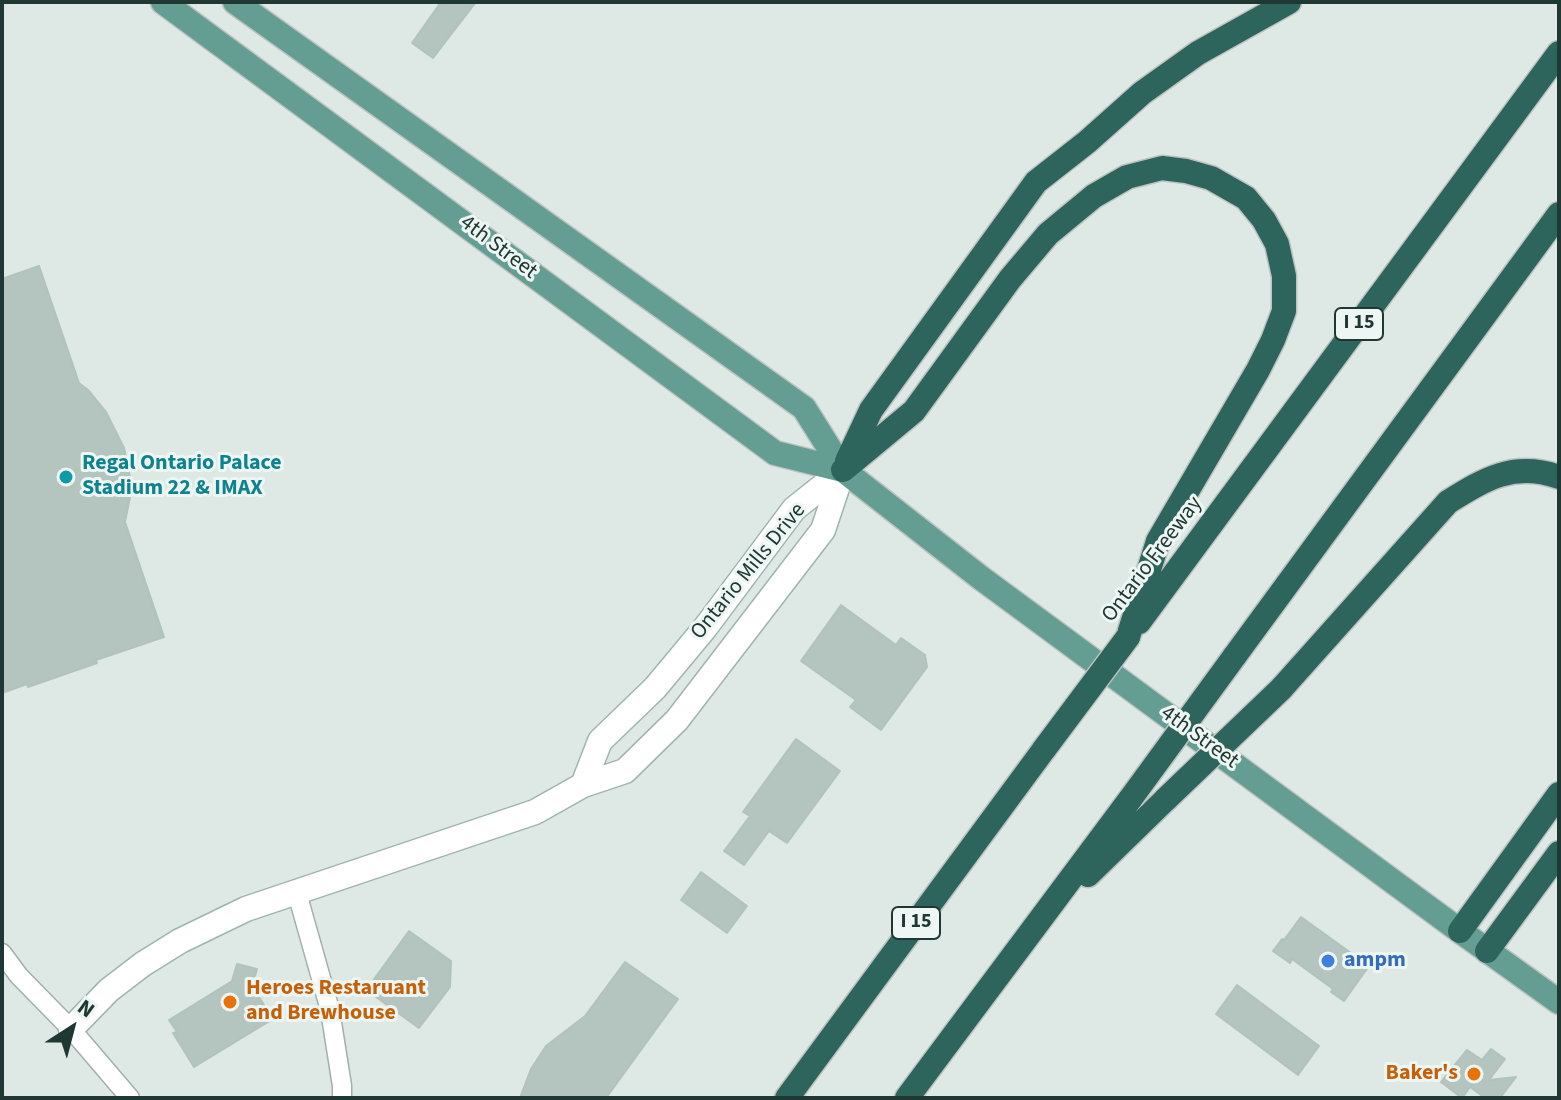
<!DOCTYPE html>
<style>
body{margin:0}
#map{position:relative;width:1561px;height:1100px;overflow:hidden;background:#dee9e5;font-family:"Source Sans 3",sans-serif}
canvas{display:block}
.frame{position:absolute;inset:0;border:4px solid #203833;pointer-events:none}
.north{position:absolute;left:32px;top:988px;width:80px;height:80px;-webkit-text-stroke:6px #eef6f3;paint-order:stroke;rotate:36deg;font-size:22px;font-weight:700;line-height:32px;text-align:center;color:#203833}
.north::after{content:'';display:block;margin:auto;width:28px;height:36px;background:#203833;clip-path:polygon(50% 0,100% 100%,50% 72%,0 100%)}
</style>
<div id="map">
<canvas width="1561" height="1100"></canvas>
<div class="frame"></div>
<div class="north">N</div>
</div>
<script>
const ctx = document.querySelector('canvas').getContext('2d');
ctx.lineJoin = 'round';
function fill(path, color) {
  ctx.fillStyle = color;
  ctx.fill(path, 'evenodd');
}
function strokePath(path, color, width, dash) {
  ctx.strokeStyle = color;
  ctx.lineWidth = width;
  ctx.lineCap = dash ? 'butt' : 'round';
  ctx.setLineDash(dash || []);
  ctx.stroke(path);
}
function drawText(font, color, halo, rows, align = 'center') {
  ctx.font = font + ' "Source Sans 3",sans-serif';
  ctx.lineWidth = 6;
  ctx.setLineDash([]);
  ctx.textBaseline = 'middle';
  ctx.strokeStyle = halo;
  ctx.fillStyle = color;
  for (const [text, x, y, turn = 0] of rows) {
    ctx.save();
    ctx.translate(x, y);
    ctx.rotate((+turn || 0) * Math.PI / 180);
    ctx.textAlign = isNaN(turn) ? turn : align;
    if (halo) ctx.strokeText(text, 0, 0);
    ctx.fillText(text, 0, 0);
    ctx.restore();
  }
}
const building = new Path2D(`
 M441,2H476L433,58L412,43Z
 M39,266L79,383L88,390L106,412L124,448L132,487L125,522L164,637L96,660L97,663L28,687L27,684L2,693V279Z
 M841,605L896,645L901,638L925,655L927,667L881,730L850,707L856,700L801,661Z
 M796,739L840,771L787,843L769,831L744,865L724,851L750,816L743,812Z
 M701,872L747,906L727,933L681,900Z
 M1301,917L1369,966L1344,1001L1331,992L1333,989L1292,959L1290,963L1273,951L1282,939L1284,940Z
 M409,931L451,961L450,987L419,1028L376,997L372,982Z
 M625,962L678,999L606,1098H520L531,1069L546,1046L585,1016Z
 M237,964L257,969L252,986L273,1019L194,1067L173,1033L177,1032L169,1020L232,981Z
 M1237,985L1319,1046L1298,1075L1216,1014Z
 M1491,1049L1505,1059L1489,1080L1516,1077L1500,1098H1485L1470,1087L1462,1098L1441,1082L1467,1050L1482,1060Z`);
const street = new Path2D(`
 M297,893L330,1010L342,1086V1098
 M2,953L19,976L71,1029L130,1098`);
const secondary = new Path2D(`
 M583,785L600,741L655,688L705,628L794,509L843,470
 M71,1029L109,990L143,964L180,941L246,909L535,812L583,785L625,771L677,720L823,530L843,470`);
const primary = new Path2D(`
 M163,2L775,453L843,470
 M235,2L804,408L843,470L981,578L1460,931L1559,1002`);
const highway = new Path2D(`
 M847,461L871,410L1036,182L1087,142L1142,93L1198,53L1289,2
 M843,470L914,411L1010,279L1048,234L1094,196L1127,177L1162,168L1186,171L1211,178L1246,198L1264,220L1277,244L1284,276V311L1273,340L1258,370L1158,541L1128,637
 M1139,622L1559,53
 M1234,657L1559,214
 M1281,689L1448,502C1485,479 1514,461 1559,477
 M1088,875L1166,799
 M1460,931L1559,794
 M1487,951L1559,853
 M787,1098L1045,748
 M907,1098L1131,798`);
const highwayBridge = new Path2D(`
 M1045,748L1128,637
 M1131,798L1234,657
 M1166,799L1281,689`);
const markers = [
 [66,477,8,"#0f9aa8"],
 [1328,961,8,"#3f7fe0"],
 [230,1002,8,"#e8710a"],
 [1474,1074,8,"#e8710a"]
];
const shields = [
 [1359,324,48],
 [916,923,48]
];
const shieldNames = [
 ["I 15",1359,324],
 ["I 15",916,923]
];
const streetNames = [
 ["4th Street",498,248,37],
 ["Ontario Freeway",1153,560,-53],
 ["Ontario Mills Drive",749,572,-51],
 ["4th Street",1199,738,36]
];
const cultureNames = [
 ["Regal Ontario Palace",82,464],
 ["Stadium 22 & IMAX",82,489]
];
const shopNames = [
 ["ampm",1344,961]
];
const foodNames = [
 ["Heroes Restaruant",246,989],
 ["and Brewhouse",246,1014],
 ["Baker's",1458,1074,"right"]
];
fill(building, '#b4c4be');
strokePath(building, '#b1c3bc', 2);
strokePath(street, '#a1b0ac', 21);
strokePath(secondary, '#9eb5ad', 27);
strokePath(primary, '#bcc3c2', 27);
strokePath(highway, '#bcc3c2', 27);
strokePath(street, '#fff', 18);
strokePath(secondary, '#fff', 24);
strokePath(primary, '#649e92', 24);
strokePath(highway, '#2d645b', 24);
strokePath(highwayBridge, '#bcc3c2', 27, []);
strokePath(highwayBridge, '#2d645b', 24);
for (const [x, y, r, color] of markers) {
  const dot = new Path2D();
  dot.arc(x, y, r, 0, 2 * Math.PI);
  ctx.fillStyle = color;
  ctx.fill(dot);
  strokePath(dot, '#eef6f3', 3);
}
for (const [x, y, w] of shields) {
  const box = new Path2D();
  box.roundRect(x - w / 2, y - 16, w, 32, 6);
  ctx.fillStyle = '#eef6f3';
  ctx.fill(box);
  strokePath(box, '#203833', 2);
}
drawText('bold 20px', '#203833', null, shieldNames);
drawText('22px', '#203833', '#eef6f3', streetNames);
drawText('bold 22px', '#0d838f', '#eef6f3', cultureNames, 'left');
drawText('bold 22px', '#366cbe', '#eef6f3', shopNames, 'left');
drawText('bold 22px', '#c56008', '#eef6f3', foodNames, 'left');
</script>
